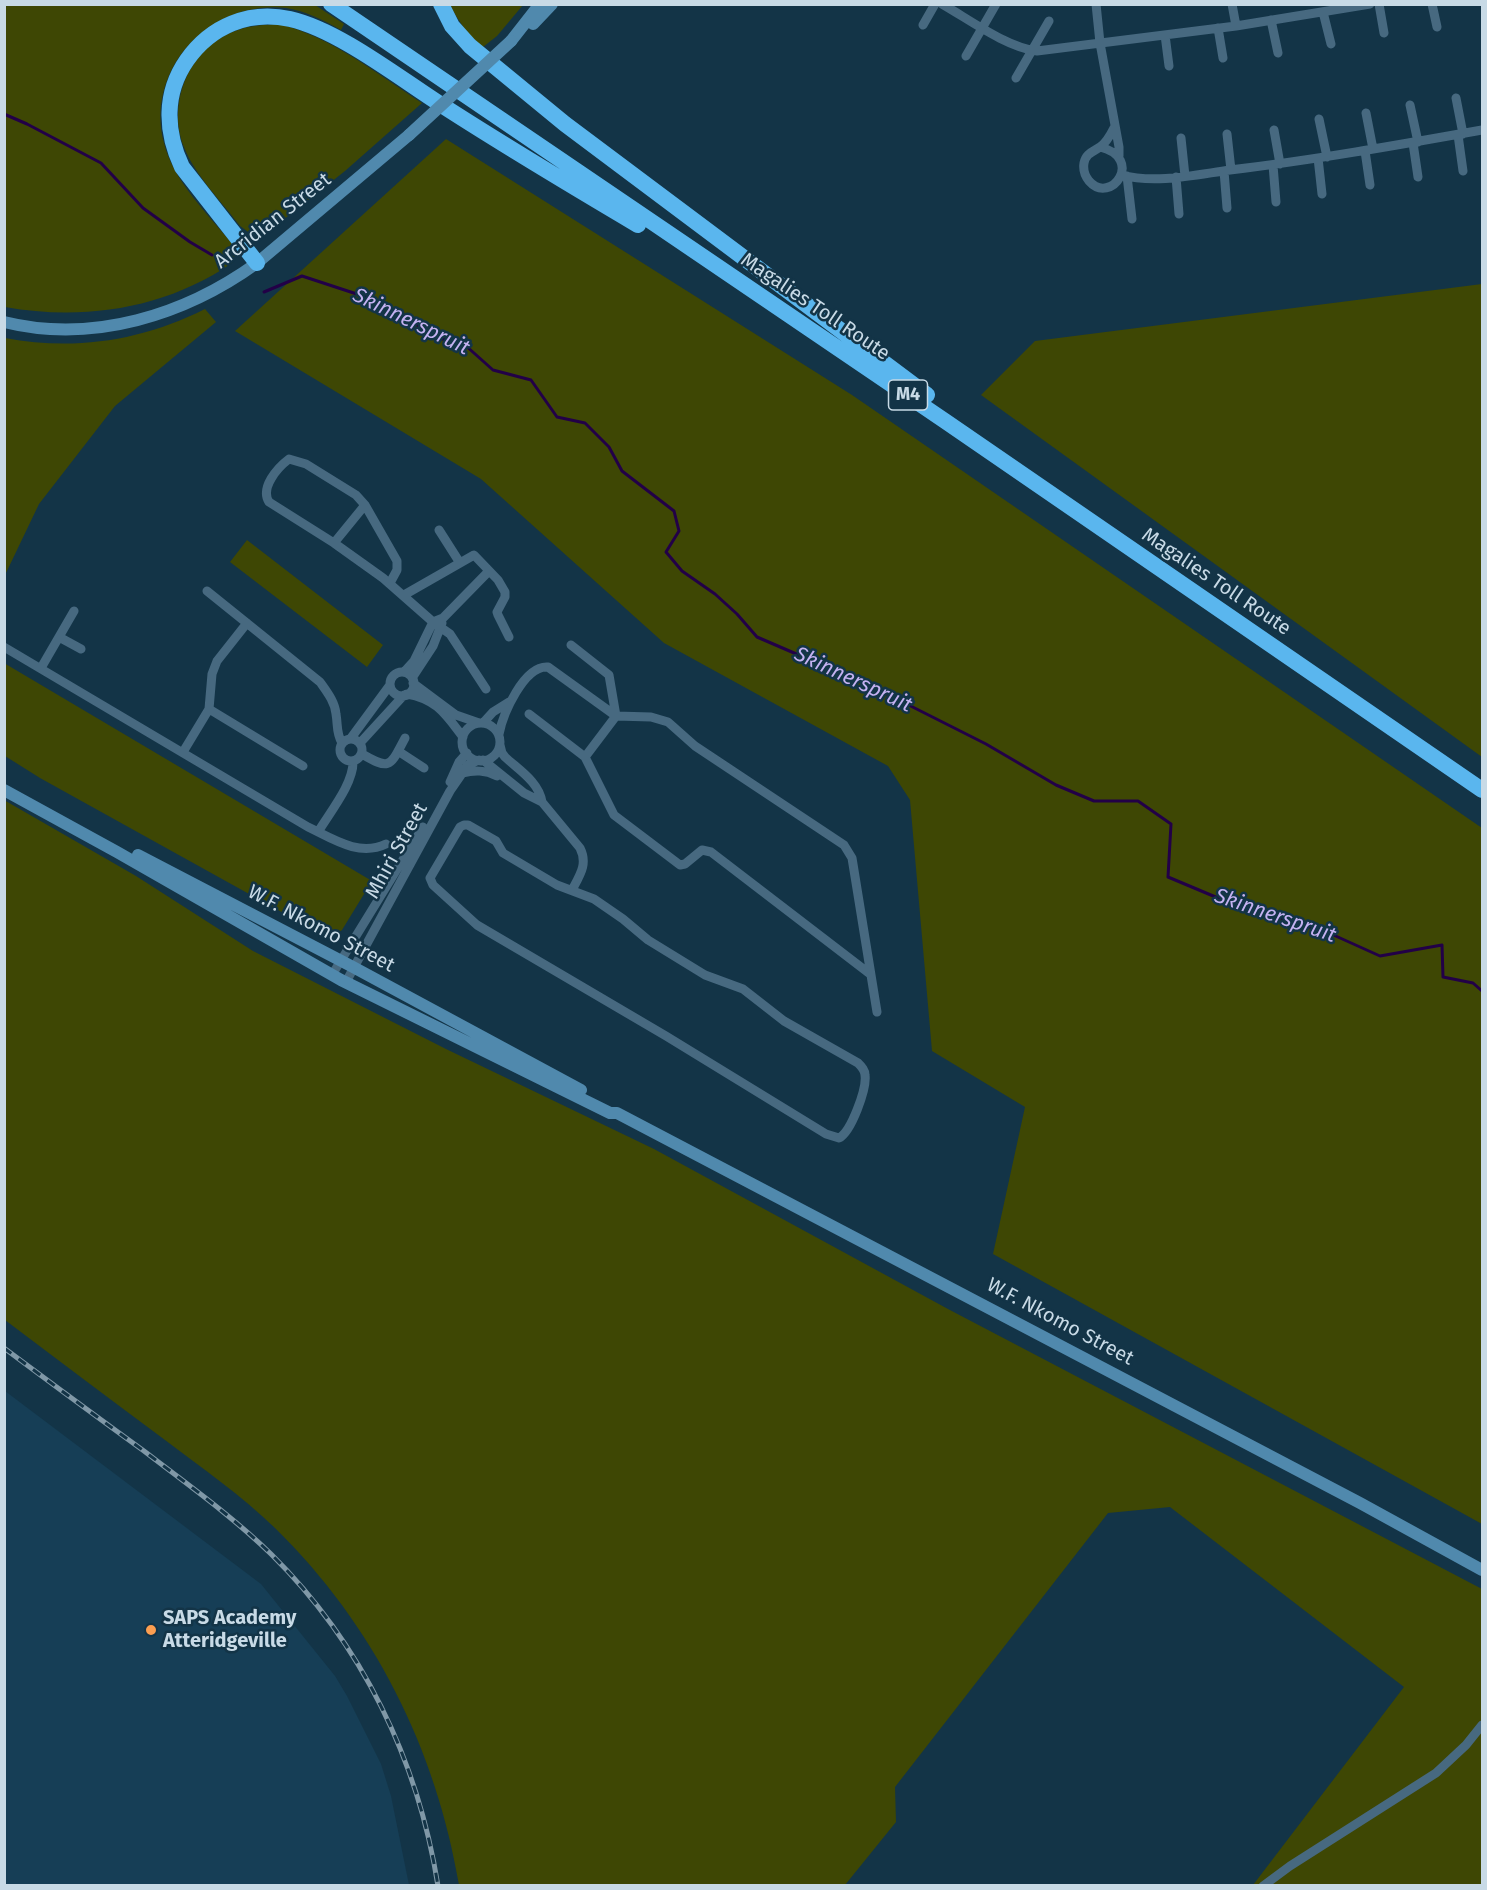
<!DOCTYPE html>
<style>
body{margin:0}
#map{position:relative;width:1487px;height:1890px;overflow:hidden;background:#133447;font-family:"Fira Sans",sans-serif}
canvas{display:block}
.frame{position:absolute;inset:0;border:6px solid #c8dae6;pointer-events:none}
</style>
<div id="map">
<canvas width="1487" height="1890"></canvas>
<div class="frame"></div>
</div>
<script>
const ctx = document.querySelector('canvas').getContext('2d');
ctx.lineJoin = 'round';
function fill(path, color) {
  ctx.fillStyle = color;
  ctx.fill(path, 'evenodd');
}
function strokePath(path, color, width, dash) {
  ctx.strokeStyle = color;
  ctx.lineWidth = width;
  ctx.lineCap = dash ? 'butt' : 'round';
  ctx.setLineDash(dash || []);
  ctx.stroke(path);
}
function drawText(font, color, halo, rows, align = 'center') {
  ctx.font = font + ' "Fira Sans",sans-serif';
  ctx.lineWidth = 5;
  ctx.setLineDash([]);
  ctx.textBaseline = 'middle';
  ctx.strokeStyle = halo;
  ctx.fillStyle = color;
  for (const [text, x, y, turn = 0] of rows) {
    ctx.save();
    ctx.translate(x, y);
    ctx.rotate((+turn || 0) * Math.PI / 180);
    ctx.textAlign = isNaN(turn) ? turn : align;
    if (halo) ctx.strokeText(text, 0, 0);
    ctx.fillText(text, 0, 0);
    ctx.restore();
  }
}
const built = new Path2D(`
 M5,1391L261,1584L335,1676L347,1696L381,1764L391,1796L409,1885H5Z`);
const green = new Path2D(`
 M5,5H315L344,24L341,30C323,20 306,11 286,8C209,0 145,69 164,143C173,181 209,215 233,245L236,252L232,263C165,309 83,321 5,307Z
 M450,5H523L497,36L483,47C468,35 459,22 450,5Z
 M279,24C332,37 377,74 422,103L345,171L264,235C254,237 248,232 240,226C222,202 194,174 184,147C166,101 191,45 238,30C252,25 265,25 279,24Z
 M446,139L852,395L1482,828V1524L993,1254L1025,1107L932,1051L910,800L888,766L664,643L481,479L235,331Z
 M1482,284V757L981,395L1035,341Z
 M205,309L216,322L115,406L39,504L5,575V338C75,351 141,341 205,309Z
 M247,540L383,645L367,667L230,562Z
 M4,663L372,881L342,930L335,935H323L40,778L5,756Z
 M4,800L136,876L253,951L446,1049L654,1149L948,1309L1482,1589V1885H1253L1404,1687L1170,1507L1108,1513L895,1787L896,1822L845,1885H459C436,1749 374,1625 275,1528C241,1495 202,1468 165,1440C111,1400 58,1360 5,1320Z`);
const stream = new Path2D(`
 M4,114L27,124L101,163L143,208L190,242L212,255
 M264,292L302,276L375,300L439,338L465,345L493,370L531,380L557,417L585,423L609,447L622,471L674,511L679,531L666,552L682,571L715,594L737,614L757,637L873,687L986,744L1056,785L1094,801H1138L1171,824L1168,877L1218,898L1329,933L1380,956L1442,945L1443,977L1473,983L1482,991`);
const street = new Path2D(`
 M942,4C970,20 1006,47 1037,51L1236,26L1370,4
 M1096,4L1100,43L1119,147V156
 M1232,4L1236,26
 M1379,4L1384,33
 M1432,4L1437,27
 M1323,12L1331,44
 M1271,20L1278,53
 M923,25L935,4
 M1218,28L1223,58
 M1165,35L1169,66
 M966,56L996,4
 M1016,78L1049,21
 M1456,98L1463,134
 M1410,105L1418,142
 M1366,113L1373,149
 M1319,119L1327,157
 M1274,130L1280,164
 M1227,134L1231,170
 M1458,135L1463,171
 M1181,138L1185,176
 M1413,143L1418,177
 M1100,147C1145,158 1111,206 1089,181C1085,176 1083,169 1084,163C1086,153 1093,152 1100,147C1106,143 1111,134 1114,128
 M1365,151L1370,185
 M1318,158L1322,194
 M1273,165L1276,202
 M1224,171L1227,208
 M1121,175C1156,184 1194,175 1230,170C1314,160 1398,145 1482,130
 M1127,176L1132,219
 M1176,177L1179,214
 M439,530L460,563
 M334,543L365,505
 M390,583L397,570V561L365,505L356,495L306,464L289,459C277,468 260,488 269,502L334,543L383,578L433,622L450,634L486,689
 M207,591L320,682C327,692 335,702 336,714C338,725 336,733 342,743
 M404,595L474,555L498,580L505,592V597L497,612L498,615L509,637
 M59,637L81,649
 M571,645L609,675L616,716L585,757
 M4,647L308,827C333,839 359,857 386,844
 M41,668L74,611
 M404,672L414,661L433,622L443,618L488,572
 M390 684a12 12 0 1 1 24 0a12 12 0 1 1-24 0Z
 M412,678L433,646L442,623
 M413,683L456,715L479,723
 M407,694C437,699 446,715 463,737
 M209,709L303,766
 M529,714L585,757L614,815L680,865L685,864L702,850L711,852L870,974
 M483,723L493,712L509,702
 M462 742a19 19 0 1 1 38 0a19 19 0 1 1-38 0Z
 M499,734C503,714 524,665 548,667L616,716L651,717L668,722L695,746L844,845L852,858L877,1012
 M351,738L390,685
 M340 750a11 11 0 1 1 22 0a11 11 0 1 1-22 0Z
 M360,743L404,695
 M500,745L502,753L505,757C519,770 539,782 542,802
 M398,751L424,768
 M183,752L209,709L212,674L217,661L247,623
 M362,754C391,771 390,766 405,738
 M483,760L524,793L542,802L580,848C588,864 580,875 572,890
 M462,773C475,770 485,770 497,776
 M450,782L459,762L467,753
 M464,825H468L496,841L503,853L557,885L594,899L623,919L648,940L705,975L743,989L784,1021L858,1063C862,1067 865,1070 865,1075C867,1089 851,1132 839,1138L826,1134L666,1036L477,925L433,885L430,878L460,827Z
 M318,832C330,812 354,783 353,761
 M332,975L423,827
 M346,982L450,791L468,765L479,760
 M1263,1886L1290,1866L1436,1773L1466,1745L1482,1725`);
const secondary = new Path2D(`
 M533,24L552,4
 M511,41L540,4
 M4,322C93,344 185,315 257,263L409,135
 M4,790L117,852L341,980L610,1113H617L1360,1503L1482,1570
 M138,855L353,967L581,1090`);
const highway = new Path2D(`
 M331,4L945,421L1482,790
 M441,4L452,26L470,46L565,124L927,395
 M257,263L182,167C165,131 164,93 187,60C211,26 249,10 290,19C338,30 398,77 440,104C505,146 572,186 638,225`);
const rail = new Path2D(`
 M4,1348C51,1383 97,1417 144,1451C187,1484 232,1516 271,1554C362,1644 418,1760 438,1886`);
const secondaryBridge = new Path2D(`
 M409,135L511,41`);
const markers = [
 [151,1630,6,"#fb9e51"]
];
const shields = [
 [908,395,39]
];
const shieldNames = [
 ["M4",908,395]
];
const streetNames = [
 ["Arcridian Street",273,221,-38],
 ["Magalies Toll Route",815,307,34],
 ["Magalies Toll Route",1216,582,34],
 ["Mhiri Street",397,851,-61],
 ["W.F. Nkomo Street",321,929,28],
 ["W.F. Nkomo Street",1060,1322,28]
];
const poiNames = [
 ["SAPS Academy",163,1618],
 ["Atteridgeville",163,1641]
];
const waterNames = [
 ["Skinnerspruit",411,322,26],
 ["Skinnerspruit",853,680,25],
 ["Skinnerspruit",1275,916,19]
];
fill(built, '#163e56');
fill(green, '#3e4704');
strokePath(stream, '#220047', 3);
strokePath(street, '#476980', 9);
strokePath(secondary, '#5089ad', 12);
strokePath(highway, '#5ab6ee', 16);
strokePath(rail, '#8098a7', 5);
strokePath(rail, '#133447', 3, [9]);
strokePath(secondaryBridge, '#5089ad', 12);
for (const [x, y, r, color] of markers) {
  const dot = new Path2D();
  dot.arc(x, y, r, 0, 2 * Math.PI);
  ctx.fillStyle = color;
  ctx.fill(dot);
  strokePath(dot, '#133447', 2);
}
for (const [x, y, w] of shields) {
  const box = new Path2D();
  box.roundRect(x - w / 2, y - 15, w, 30, 4.5);
  ctx.fillStyle = '#133447';
  ctx.fill(box);
  strokePath(box, '#c8dae6', 1.5);
}
drawText('bold 18px', '#c8dae6', null, shieldNames);
drawText('20px', '#c8dae6', '#133447', streetNames);
drawText('bold 20px', '#c8dae6', '#133447', poiNames, 'left');
drawText('italic 21px', '#c4b2f1', '#133447', waterNames);
</script>
